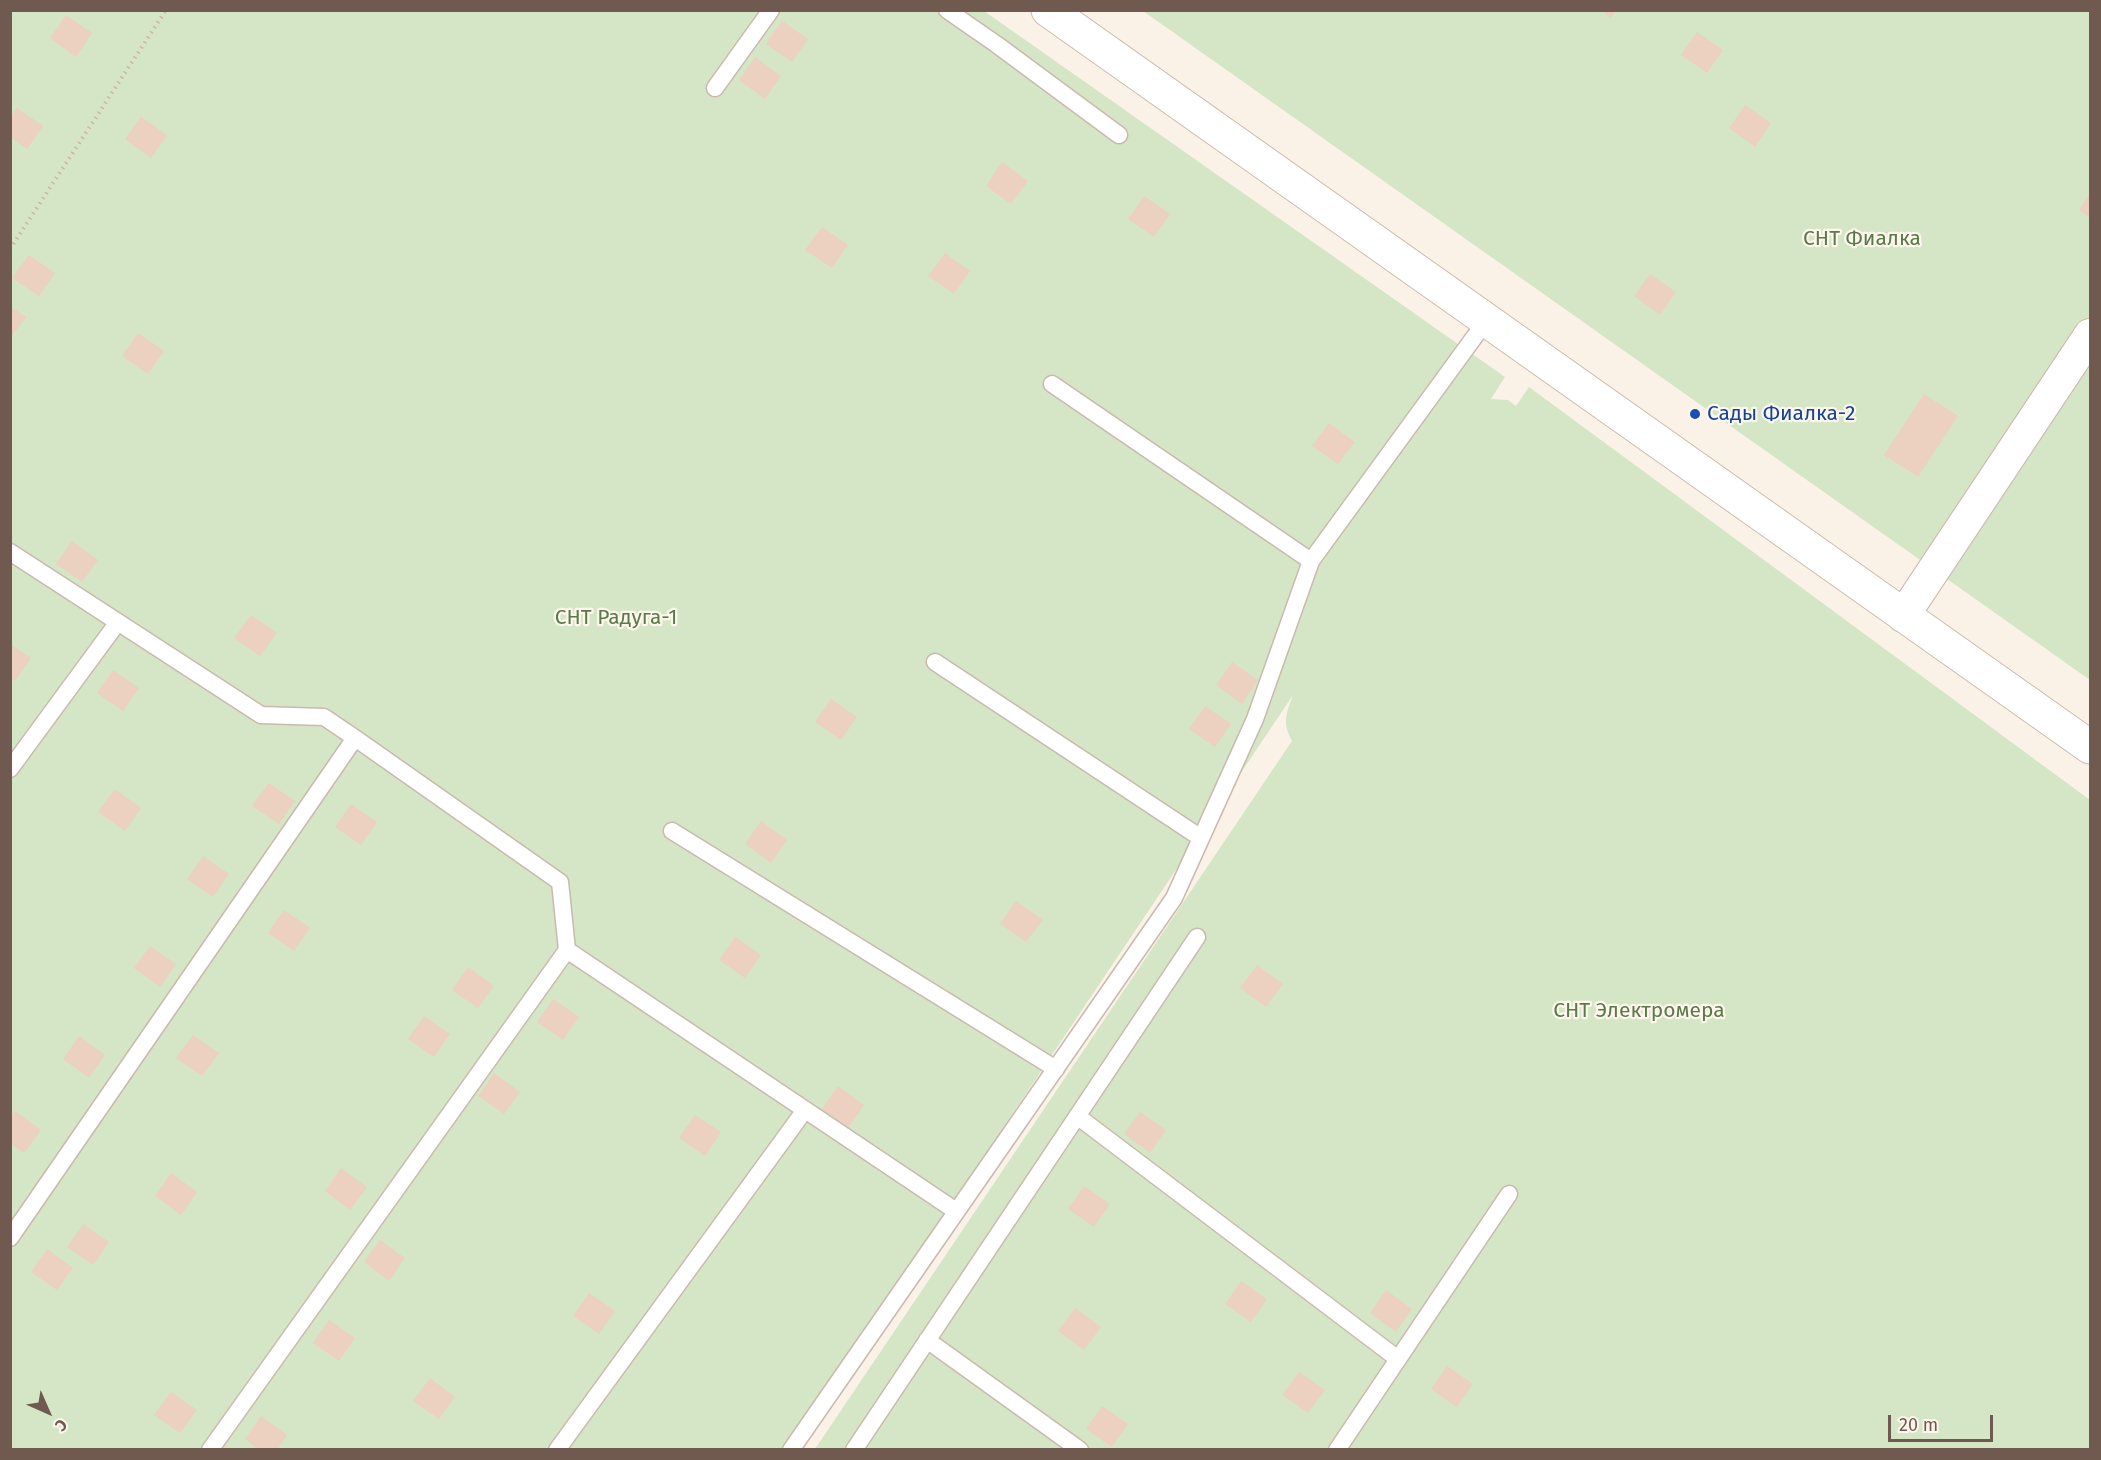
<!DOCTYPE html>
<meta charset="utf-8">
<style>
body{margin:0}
#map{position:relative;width:2101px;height:1460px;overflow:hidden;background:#faf2e6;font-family:"Fira Sans",sans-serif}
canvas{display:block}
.frame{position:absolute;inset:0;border:12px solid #70594e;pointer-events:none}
.north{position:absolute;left:18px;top:1382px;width:60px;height:60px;-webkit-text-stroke:4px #fdf6ec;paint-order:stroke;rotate:135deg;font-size:16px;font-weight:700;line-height:24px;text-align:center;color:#70594e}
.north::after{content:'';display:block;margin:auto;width:21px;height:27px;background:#70594e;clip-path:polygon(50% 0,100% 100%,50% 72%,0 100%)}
.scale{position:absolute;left:1888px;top:1415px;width:105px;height:27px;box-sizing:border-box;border:3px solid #70594e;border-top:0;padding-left:8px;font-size:18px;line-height:21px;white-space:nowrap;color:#70594e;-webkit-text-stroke:4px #fdf6ec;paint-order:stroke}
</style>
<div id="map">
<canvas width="2101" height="1460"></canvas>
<div class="frame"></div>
<div class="north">С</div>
<div class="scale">20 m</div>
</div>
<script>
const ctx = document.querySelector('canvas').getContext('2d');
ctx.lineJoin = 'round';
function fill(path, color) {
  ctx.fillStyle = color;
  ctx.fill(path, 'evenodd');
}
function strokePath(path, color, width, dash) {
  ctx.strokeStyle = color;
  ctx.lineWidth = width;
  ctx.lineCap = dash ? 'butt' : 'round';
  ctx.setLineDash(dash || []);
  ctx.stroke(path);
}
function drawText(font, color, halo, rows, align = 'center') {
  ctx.font = font + ' "Fira Sans",sans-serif';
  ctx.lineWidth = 4.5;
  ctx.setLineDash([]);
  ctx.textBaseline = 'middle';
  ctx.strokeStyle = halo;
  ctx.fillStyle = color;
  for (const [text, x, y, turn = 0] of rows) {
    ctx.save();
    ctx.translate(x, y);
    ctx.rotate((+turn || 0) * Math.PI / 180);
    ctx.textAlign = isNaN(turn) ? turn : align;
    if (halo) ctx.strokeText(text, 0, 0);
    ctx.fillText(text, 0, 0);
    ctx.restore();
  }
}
const green = new Path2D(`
 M10,11H984L1505,377L1491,399L1508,400L1516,406L1529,387L2090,800V1449H815L1292,741C1282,722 1286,714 1293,695L788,1449H11Z
 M1143,11H2090V680Z`);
const building = new Path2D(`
 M1601,10H1616L1611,18Z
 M66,15L92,33L76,57L50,38Z
 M782,21L808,39L792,62L766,44Z
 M1697,32L1723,50L1707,73L1681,55Z
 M755,57L781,76L765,99L739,80Z
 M1745,105L1771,123L1755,147L1729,128Z
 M17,108L43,126L27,149L10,137V117Z
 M141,117L167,135L151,158L125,139Z
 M1002,162L1028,181L1011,204L986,186Z
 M2090,193V218L2079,210Z
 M1144,196L1170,214L1154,237L1128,219Z
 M822,227L848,245L832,268L805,250Z
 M945,253L970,271L954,294L928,276Z
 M29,255L55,273L39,296L12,278Z
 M1650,274L1676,292L1660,315L1634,296Z
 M10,306L26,317L10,338Z
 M138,333L164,351L148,374L122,356Z
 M1924,394L1958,416L1918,477L1884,455Z
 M1329,423L1355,442L1338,464L1312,446Z
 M72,541L98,560L82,582L56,564Z
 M251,615L277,633L260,656L234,638Z
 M10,644L31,658L15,681L10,678Z
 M1232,662L1258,680L1242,704L1216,685Z
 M113,670L139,688L123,711L97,693Z
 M831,699L857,717L841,740L815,722Z
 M1205,706L1231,724L1215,747L1189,729Z
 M269,783L295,801L279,824L252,806Z
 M115,789L141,808L125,831L98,812Z
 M351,804L377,822L361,845L335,827Z
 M761,821L787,840L771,863L745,844Z
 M203,856L229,874L213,897L187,879Z
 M1016,901L1043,920L1026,942L1000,924Z
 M284,910L310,928L294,951L268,933Z
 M735,937L761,955L745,978L719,960Z
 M150,946L176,964L160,987L134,968Z
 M1257,965L1283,984L1266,1007L1240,988Z
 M468,967L494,986L478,1008L452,990Z
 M553,999L579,1017L563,1040L537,1022Z
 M424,1016L450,1034L434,1057L408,1039Z
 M193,1035L219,1053L202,1076L176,1058Z
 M79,1036L105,1055L89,1078L63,1059Z
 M494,1073L520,1092L504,1114L478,1096Z
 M838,1086L864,1105L848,1128L822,1109Z
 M15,1111L41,1130L24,1153L10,1143V1117Z
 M1140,1112L1166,1130L1150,1153L1124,1134Z
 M695,1115L721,1132L705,1156L679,1138Z
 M341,1168L367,1187L350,1210L325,1191Z
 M171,1173L197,1192L181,1215L155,1196Z
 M1084,1186L1110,1204L1094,1227L1068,1209Z
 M83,1224L109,1242L93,1265L67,1247Z
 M380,1240L405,1258L389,1281L364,1262Z
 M47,1249L73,1268L57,1290L31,1272Z
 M1241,1281L1267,1299L1251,1322L1225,1304Z
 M1386,1290L1412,1309L1396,1332L1370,1313Z
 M589,1293L615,1311L599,1334L573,1316Z
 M1075,1308L1101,1327L1084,1350L1058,1331Z
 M329,1320L355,1338L339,1361L313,1343Z
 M1447,1366L1473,1384L1457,1407L1431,1389Z
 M1299,1372L1325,1390L1308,1413L1282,1395Z
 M430,1378L455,1397L439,1419L413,1401Z
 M171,1392L197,1410L180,1433L154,1415Z
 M1102,1406L1128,1424L1112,1447L1086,1429Z
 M261,1416L287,1435L277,1450H259L245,1439Z`);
const path = new Path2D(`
 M10,249L166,10`);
const lane = new Path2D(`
 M947,10L996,44L1119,135
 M715,88L771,10
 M1052,384L1311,561
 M10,552L261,715L324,717L355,738L560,882L567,950L956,1211
 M935,662L1201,838
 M10,769L118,622
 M672,831L1056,1069
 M1077,1116L1398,1359
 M10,1238L355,738
 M927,1340L1080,1450
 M210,1450L567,950
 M557,1450L805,1110
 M791,1450L1174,898L1255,719L1311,561L1486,321
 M854,1450L1197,937
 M1337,1450L1509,1194`);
const street = new Path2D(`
 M1903,616L2090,335`);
const secondary = new Path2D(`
 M1048,10L2090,747`);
const markers = [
 [1695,414,6,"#1a4fb4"]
];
const parkNames = [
 ["СНТ Фиалка",1862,239],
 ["СНТ Радуга-1",616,618],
 ["СНТ Электромера",1639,1011]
];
const transitNames = [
 ["Сады Фиалка-2",1707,414]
];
fill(green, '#d4e6c6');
fill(building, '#ecd1c1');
strokePath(lane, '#cab9ae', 19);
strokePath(street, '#cab9ae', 34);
strokePath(secondary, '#cdbaac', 35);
strokePath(path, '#d1b4a4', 4, [1.5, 4.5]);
strokePath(lane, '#fff', 16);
strokePath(street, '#fff', 32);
strokePath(secondary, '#fff', 33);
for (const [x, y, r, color] of markers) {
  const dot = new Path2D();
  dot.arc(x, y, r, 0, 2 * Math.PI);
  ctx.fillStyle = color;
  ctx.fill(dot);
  strokePath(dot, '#fdf6ec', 2);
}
drawText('21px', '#5a7a4a', '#fdf6ec', parkNames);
drawText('21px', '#164399', '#fdf6ec', transitNames, 'left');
</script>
